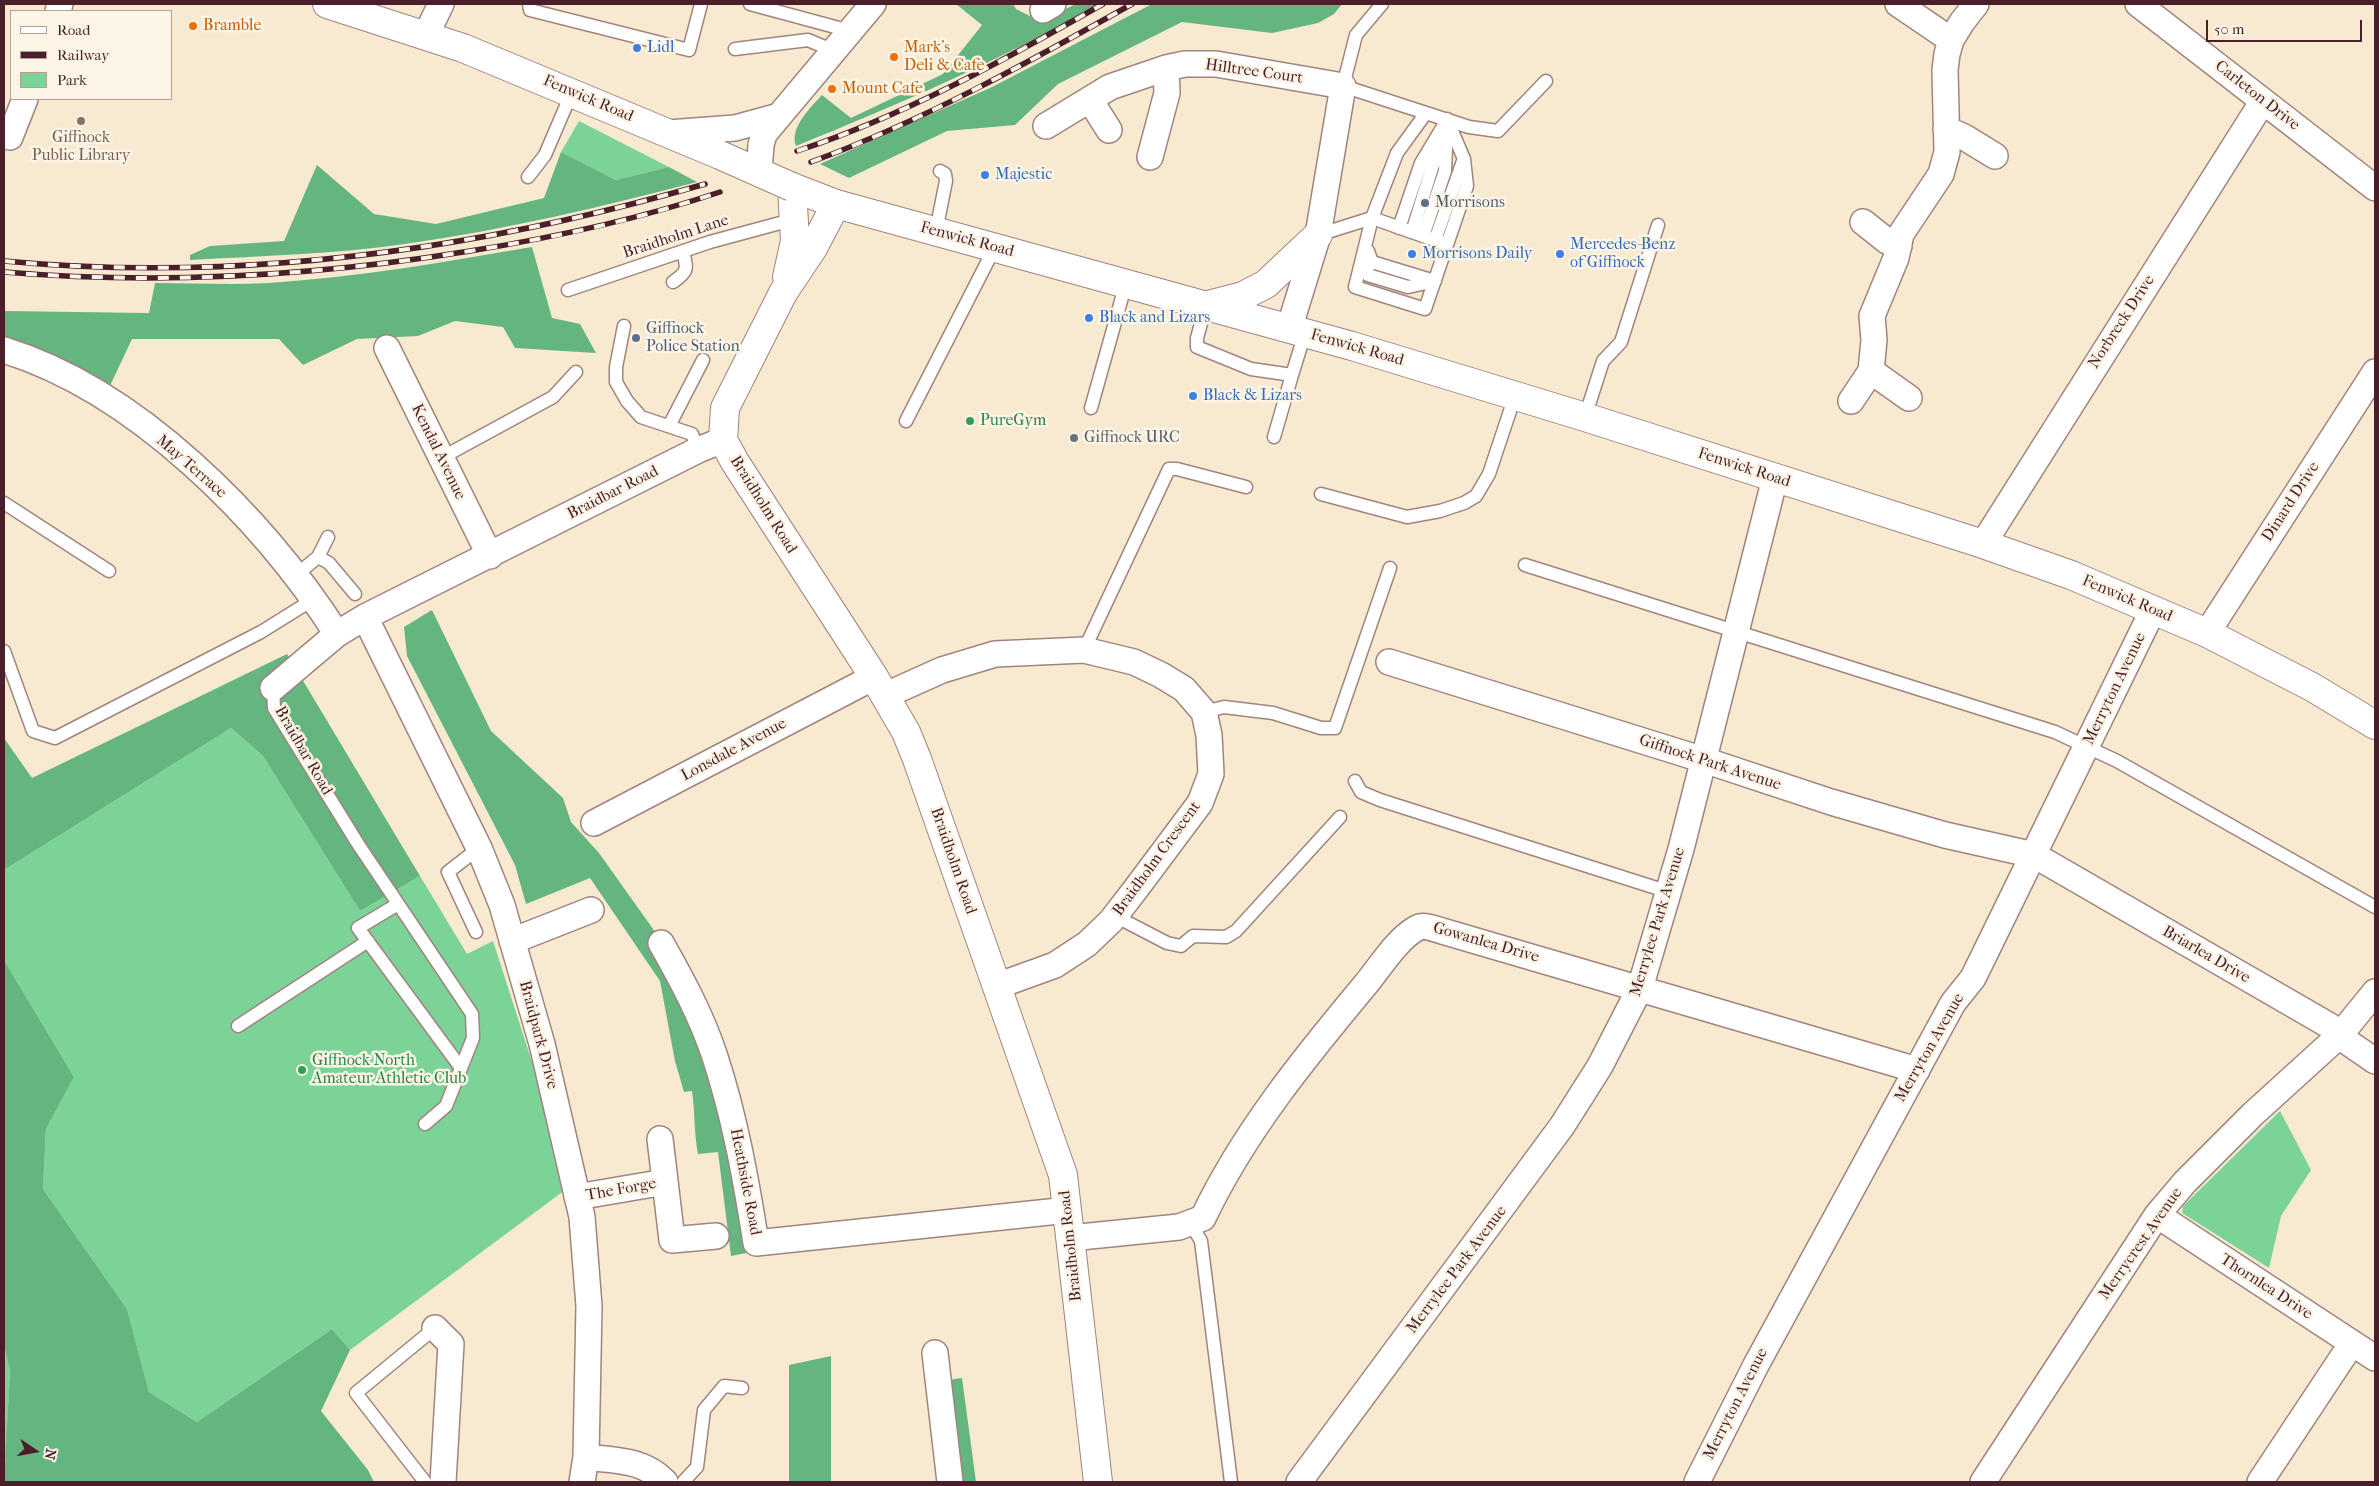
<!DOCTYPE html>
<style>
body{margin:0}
#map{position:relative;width:2379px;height:1486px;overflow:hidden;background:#f8e9d1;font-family:"IM FELL French Canon",serif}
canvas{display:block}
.frame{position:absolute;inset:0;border:5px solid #4a1f2b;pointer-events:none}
.legend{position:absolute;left:10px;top:10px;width:162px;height:90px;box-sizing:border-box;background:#fcf5e5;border:1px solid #b59f9b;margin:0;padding:6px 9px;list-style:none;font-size:15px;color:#4a1f2b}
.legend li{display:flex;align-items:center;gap:10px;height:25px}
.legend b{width:25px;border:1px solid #b59f9b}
.north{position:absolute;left:10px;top:1426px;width:50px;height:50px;-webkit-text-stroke:4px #fcf5e5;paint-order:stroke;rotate:102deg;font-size:14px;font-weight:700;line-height:20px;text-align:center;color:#4a1f2b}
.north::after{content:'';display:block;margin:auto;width:18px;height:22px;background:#4a1f2b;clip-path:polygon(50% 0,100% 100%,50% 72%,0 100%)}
.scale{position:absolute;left:2206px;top:20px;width:156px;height:22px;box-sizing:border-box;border:2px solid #4a1f2b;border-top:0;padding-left:6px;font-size:15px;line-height:18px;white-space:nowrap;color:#4a1f2b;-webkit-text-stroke:4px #fcf5e5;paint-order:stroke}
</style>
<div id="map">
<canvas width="2379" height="1486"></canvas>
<div class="frame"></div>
<ul class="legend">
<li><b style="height:6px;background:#fff"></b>Road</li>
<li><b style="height:6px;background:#4a1f2b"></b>Railway</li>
<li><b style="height:14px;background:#7bd398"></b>Park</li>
</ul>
<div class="north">N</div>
<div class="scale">50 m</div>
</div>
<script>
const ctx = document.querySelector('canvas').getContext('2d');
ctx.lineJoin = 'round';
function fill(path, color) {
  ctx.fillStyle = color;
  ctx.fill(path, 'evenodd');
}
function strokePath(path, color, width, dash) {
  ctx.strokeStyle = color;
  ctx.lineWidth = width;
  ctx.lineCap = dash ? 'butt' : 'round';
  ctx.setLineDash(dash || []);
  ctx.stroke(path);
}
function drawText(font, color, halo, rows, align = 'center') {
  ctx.font = font + ' "IM FELL French Canon",serif';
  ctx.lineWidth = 5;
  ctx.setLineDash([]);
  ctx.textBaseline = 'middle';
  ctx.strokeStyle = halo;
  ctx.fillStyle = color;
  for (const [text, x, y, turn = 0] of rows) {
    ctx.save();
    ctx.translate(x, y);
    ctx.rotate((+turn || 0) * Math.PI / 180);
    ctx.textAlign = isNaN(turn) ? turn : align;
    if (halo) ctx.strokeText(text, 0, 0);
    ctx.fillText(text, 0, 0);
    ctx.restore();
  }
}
const green = new Path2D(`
 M579,121L669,167L616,180L561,152Z
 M231,728L263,756L360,911L420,876L467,954L493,941L532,1062L565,1190L350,1350L332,1329L197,1422L149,1392L127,1309L43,1189L46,1129L74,1077L4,960V870Z
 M2280,1111L2311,1170L2281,1216L2269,1268L2182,1213L2183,1206Z
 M4,1346L10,1371L6,1458L4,1460Z`);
const forest = new Path2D(`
 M956,4H1013L1016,9L1038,20L1051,16L1076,4H1099C1002,60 899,104 796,146C789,128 811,107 822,95L851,118L943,74L982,25Z
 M1152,4H1342L1334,14L1318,23L1272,33L1182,22L1058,84L1015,125L947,131L849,178L820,164L992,87Z
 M561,152L616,180L669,167L697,182C601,207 504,230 405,244C334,254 261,256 190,260V255L210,246L284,241L317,165L374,214L436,224L544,198Z
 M532,247L552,318L580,324L596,353L515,348L503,327L455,321L418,336L357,339L303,365L279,339H132L107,392L4,341V311L149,313L155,283C193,283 231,285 269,283C358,277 445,262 532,247Z
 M432,610L491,731L563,798L571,822L599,853L658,936L709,1070L730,1149L746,1253L731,1256L718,1152L698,1154C694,1133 695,1112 692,1091L684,1092L675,1061L660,981L590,878L526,904L515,865L407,656L404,627Z
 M287,654L420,876L360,911L263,756L231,728L4,870V738L32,778Z
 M4,960L74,1077L46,1129L43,1189L127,1309L149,1392L197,1422L332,1329L350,1350L321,1411L368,1470L374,1482H4L10,1371L4,1346Z
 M831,1356V1482H789V1365Z
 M962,1378L976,1482H961L948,1380Z`);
const lane = new Path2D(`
 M529,4L530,10L689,50L701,4
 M750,4L850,31
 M1382,4L1356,35L1343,86L1469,127L1498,131L1546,81
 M735,49L808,40L834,51
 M1426,113L1397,153L1372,218L1355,287L1425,309L1467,186L1464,159L1447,119
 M528,177L545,155L572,92
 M1399,228L1421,163L1445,123
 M936,231L946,181L945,174L940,171
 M1412,232L1441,139
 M1318,235L1372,218L1446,244
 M1423,236L1445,171L1447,124
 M1435,240L1463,161
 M1368,251L1372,262L1431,280
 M1366,254L1368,275L1408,287L1435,281
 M673,282C689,271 687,269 683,251
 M568,290L710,242L795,219
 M1206,305L1197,338V347L1251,369L1292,375L1305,333
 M624,326L616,367V382L627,401L641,417L692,434L698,450
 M1091,408L1126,283
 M1585,417L1603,361L1621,342L1658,225
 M906,421L995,247
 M669,426L703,360
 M1274,437L1292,375
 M441,458L553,397L576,372
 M1321,494L1407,517L1440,511L1464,503L1476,496L1489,474L1515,396
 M4,503L109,571
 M318,557L329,563L355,594
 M1525,565L2055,732L2117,761L2375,907
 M296,575L318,557L328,537
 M1084,650L1169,469H1177L1246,487
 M4,651L33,731L55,738L261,632L314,599
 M273,688L274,708L358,844L472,1014L473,1038L446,1106L425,1124
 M1204,712L1224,707L1273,713L1321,728H1335L1390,568
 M1355,781L1361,792L1380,800L1669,892
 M398,904L358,928L461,1068
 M1115,916L1167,943L1181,946L1193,936L1226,937L1236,931L1340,817
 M476,932L448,872L479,848
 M238,1026L368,941
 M1191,1224L1201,1241L1231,1482
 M425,1482L356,1393L435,1328
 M683,1482L697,1467L704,1410L724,1386L742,1388`);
const street = new Path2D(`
 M1898,4L1951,40
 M2138,4L2375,188
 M1043,10L1053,4
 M58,11L60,4
 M426,35L441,4
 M1090,100L1109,130
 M1046,126L1110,87L1166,68L1185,64H1216L1343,86L1318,235L1289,329
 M1946,129L1964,137L1995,156
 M668,133L735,128L779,116
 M10,137L25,99
 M761,145L764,134L873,4
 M1150,157L1167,93L1166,68
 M1863,222L1887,241L1899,246
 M387,348L490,556
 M4,350C137,391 263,519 337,634
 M1871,371L1909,398
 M1851,401L1871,371L1874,340L1872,316L1896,258L1901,234L1941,174L1947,152L1945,70L1947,54L1951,40L1962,22L1976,4
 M1983,544L2263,101
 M365,617L479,848L502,905L542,1044L582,1217L589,1306L586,1457L582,1482
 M2207,633L2375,372
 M1389,662L1704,760L1831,802L1945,835L2034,855L2330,1026L2346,1041L2375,1061
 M273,688L337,634L365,617L698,450L723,440
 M884,696L942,670L995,654L1084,650L1134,662L1161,675L1184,689L1204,712L1209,735L1211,774L1200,803L1135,890L1111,921L1087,944L1055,965L997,986
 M594,823L874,677
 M512,941L591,910
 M661,943C682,980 702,1017 715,1057C735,1118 746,1180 756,1243L1068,1210
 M660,1139L672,1240L716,1236
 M577,1197L665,1182
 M2157,1215L2375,1358
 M1070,1238L1179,1227L1203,1218C1243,1133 1306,1056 1366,984C1381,966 1396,940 1417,928C1424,924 1435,929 1442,931L1917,1070
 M435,1328L451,1344L443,1482
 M935,1353L950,1482
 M586,1457C616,1461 643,1459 665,1482
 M1299,1482L1562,1126L1600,1066L1640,988L1681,849L1775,478
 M1697,1482L1756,1365L1953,1003L1973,978L2153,610
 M1983,1482L2157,1215L2185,1182L2253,1114L2340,1035L2375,992
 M2260,1482L2352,1343`);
const secondary = new Path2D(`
 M836,204L813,248L783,293L725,408L723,440L735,462L874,677L906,732L917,759L1063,1175L1098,1482
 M787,277L795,241L792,187`);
const primary = new Path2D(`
 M327,4L463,48L720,155
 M792,187L836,204L1352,346L1585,417L1983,544L2071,575L2207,633L2312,687L2375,725
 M1208,305L1243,296L1266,284L1318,235`);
const rail = new Path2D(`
 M797,151C904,116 1006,59 1103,4
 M811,162C923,121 1029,62 1132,4
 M4,261C240,283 478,250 705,184
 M4,272C159,285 316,276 470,251C557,237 636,220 720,192`);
const streetBridge = new Path2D(`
 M759,171L761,145`);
const primaryBridge = new Path2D(`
 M720,155L792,187`);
const markers = [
 [193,26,5,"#e8710a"],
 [637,48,5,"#3f7fe0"],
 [894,57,5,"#e8710a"],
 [832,89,5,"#e8710a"],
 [81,121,5,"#8d6e63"],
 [985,175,5,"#3f7fe0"],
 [1425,203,5,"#5c6f8a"],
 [1412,254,5,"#3f7fe0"],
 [1560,254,5,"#3f7fe0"],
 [1089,318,5,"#3f7fe0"],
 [636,338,5,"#5c6f8a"],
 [1193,396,5,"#3f7fe0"],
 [970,421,5,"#2e9e5b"],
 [1074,438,5,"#6b7280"],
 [302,1070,5,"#2e9e5b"]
];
const foodNames = [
 ["Bramble",203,26],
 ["Mark's",904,48],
 ["Deli & Cafe",904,66],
 ["Mount Cafe",842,89]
];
const shopNames = [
 ["Lidl",647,48],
 ["Majestic",995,175],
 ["Mercedes-Benz",1570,245],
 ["of Giffnock",1570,263],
 ["Morrisons Daily",1422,254],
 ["Black and Lizars",1099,318],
 ["Black & Lizars",1203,396]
];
const streetNames = [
 ["Hilltree Court",1254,72,8],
 ["Carleton Drive",2257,96,38],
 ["Fenwick Road",588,99,23],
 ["Braidholm Lane",676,237,-18],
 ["Fenwick Road",967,240,15],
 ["Norbreck Drive",2122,322,-57],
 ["Fenwick Road",1357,348,16],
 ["Kendal Avenue",438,452,64],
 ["May Terrace",191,467,41],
 ["Fenwick Road",1744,468,18],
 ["Braidbar Road",613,493,-27],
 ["Dinard Drive",2291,502,-57],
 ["Braidholm Road",763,505,58],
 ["Fenwick Road",2127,599,23],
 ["Merryton Avenue",2115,689,-64],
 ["Lonsdale Avenue",734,750,-28],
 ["Braidbar Road",303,751,60],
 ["Giffnock Park Avenue",1710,763,18],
 ["Braidholm Crescent",1157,859,-54],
 ["Braidholm Road",953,861,71],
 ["Merrylee Park Avenue",1658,922,-73],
 ["Gowanlea Drive",1486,943,16],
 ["Briarlea Drive",2206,955,30],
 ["Braidpark Drive",538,1035,75],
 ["Merryton Avenue",1930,1048,-60],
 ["Heathside Road",745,1182,79],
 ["The Forge",621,1190,-10],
 ["Merrycrest Avenue",2141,1244,-55],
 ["Braidholm Road",1071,1246,-96],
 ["Merrylee Park Avenue",1457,1270,-53],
 ["Thornlea Drive",2266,1287,33],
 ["Merryton Avenue",1736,1404,-63]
];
const educationNames = [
 ["Giffnock",81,138],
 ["Public Library",81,156]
];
const serviceNames = [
 ["Morrisons",1435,203],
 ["Giffnock",646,329],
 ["Police Station",646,347]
];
const leisureNames = [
 ["PureGym",980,421],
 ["Giffnock North",312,1061],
 ["Amateur Athletic Club",312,1079]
];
const worshipNames = [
 ["Giffnock URC",1084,438]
];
fill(green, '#7bd398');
fill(forest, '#64b580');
strokePath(lane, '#a1847e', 15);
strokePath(street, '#a1847e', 28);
strokePath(secondary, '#a1847e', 30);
strokePath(primary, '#a1847e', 30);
strokePath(lane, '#fff', 12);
strokePath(street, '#fff', 25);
strokePath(secondary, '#fff', 28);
strokePath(primary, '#fff', 28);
strokePath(rail, '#4a1f2b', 5.5);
strokePath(rail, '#fcf5e5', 4, [11]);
strokePath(streetBridge, '#a1847e', 28, []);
strokePath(primaryBridge, '#a1847e', 30, []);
strokePath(streetBridge, '#fff', 25);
strokePath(primaryBridge, '#fff', 28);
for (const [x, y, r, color] of markers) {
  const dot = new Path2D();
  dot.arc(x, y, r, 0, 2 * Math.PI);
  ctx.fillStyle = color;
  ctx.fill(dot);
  strokePath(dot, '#fcf5e5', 2);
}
drawText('16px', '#c56008', '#fcf5e5', foodNames, 'left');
drawText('16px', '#366cbe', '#fcf5e5', shopNames, 'left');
drawText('16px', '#4a1f2b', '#fcf5e5', streetNames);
drawText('16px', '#785e54', '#fcf5e5', educationNames);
drawText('16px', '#4e5e75', '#fcf5e5', serviceNames, 'left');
drawText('16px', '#27864d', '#fcf5e5', leisureNames, 'left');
drawText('16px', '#5b616d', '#fcf5e5', worshipNames, 'left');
</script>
